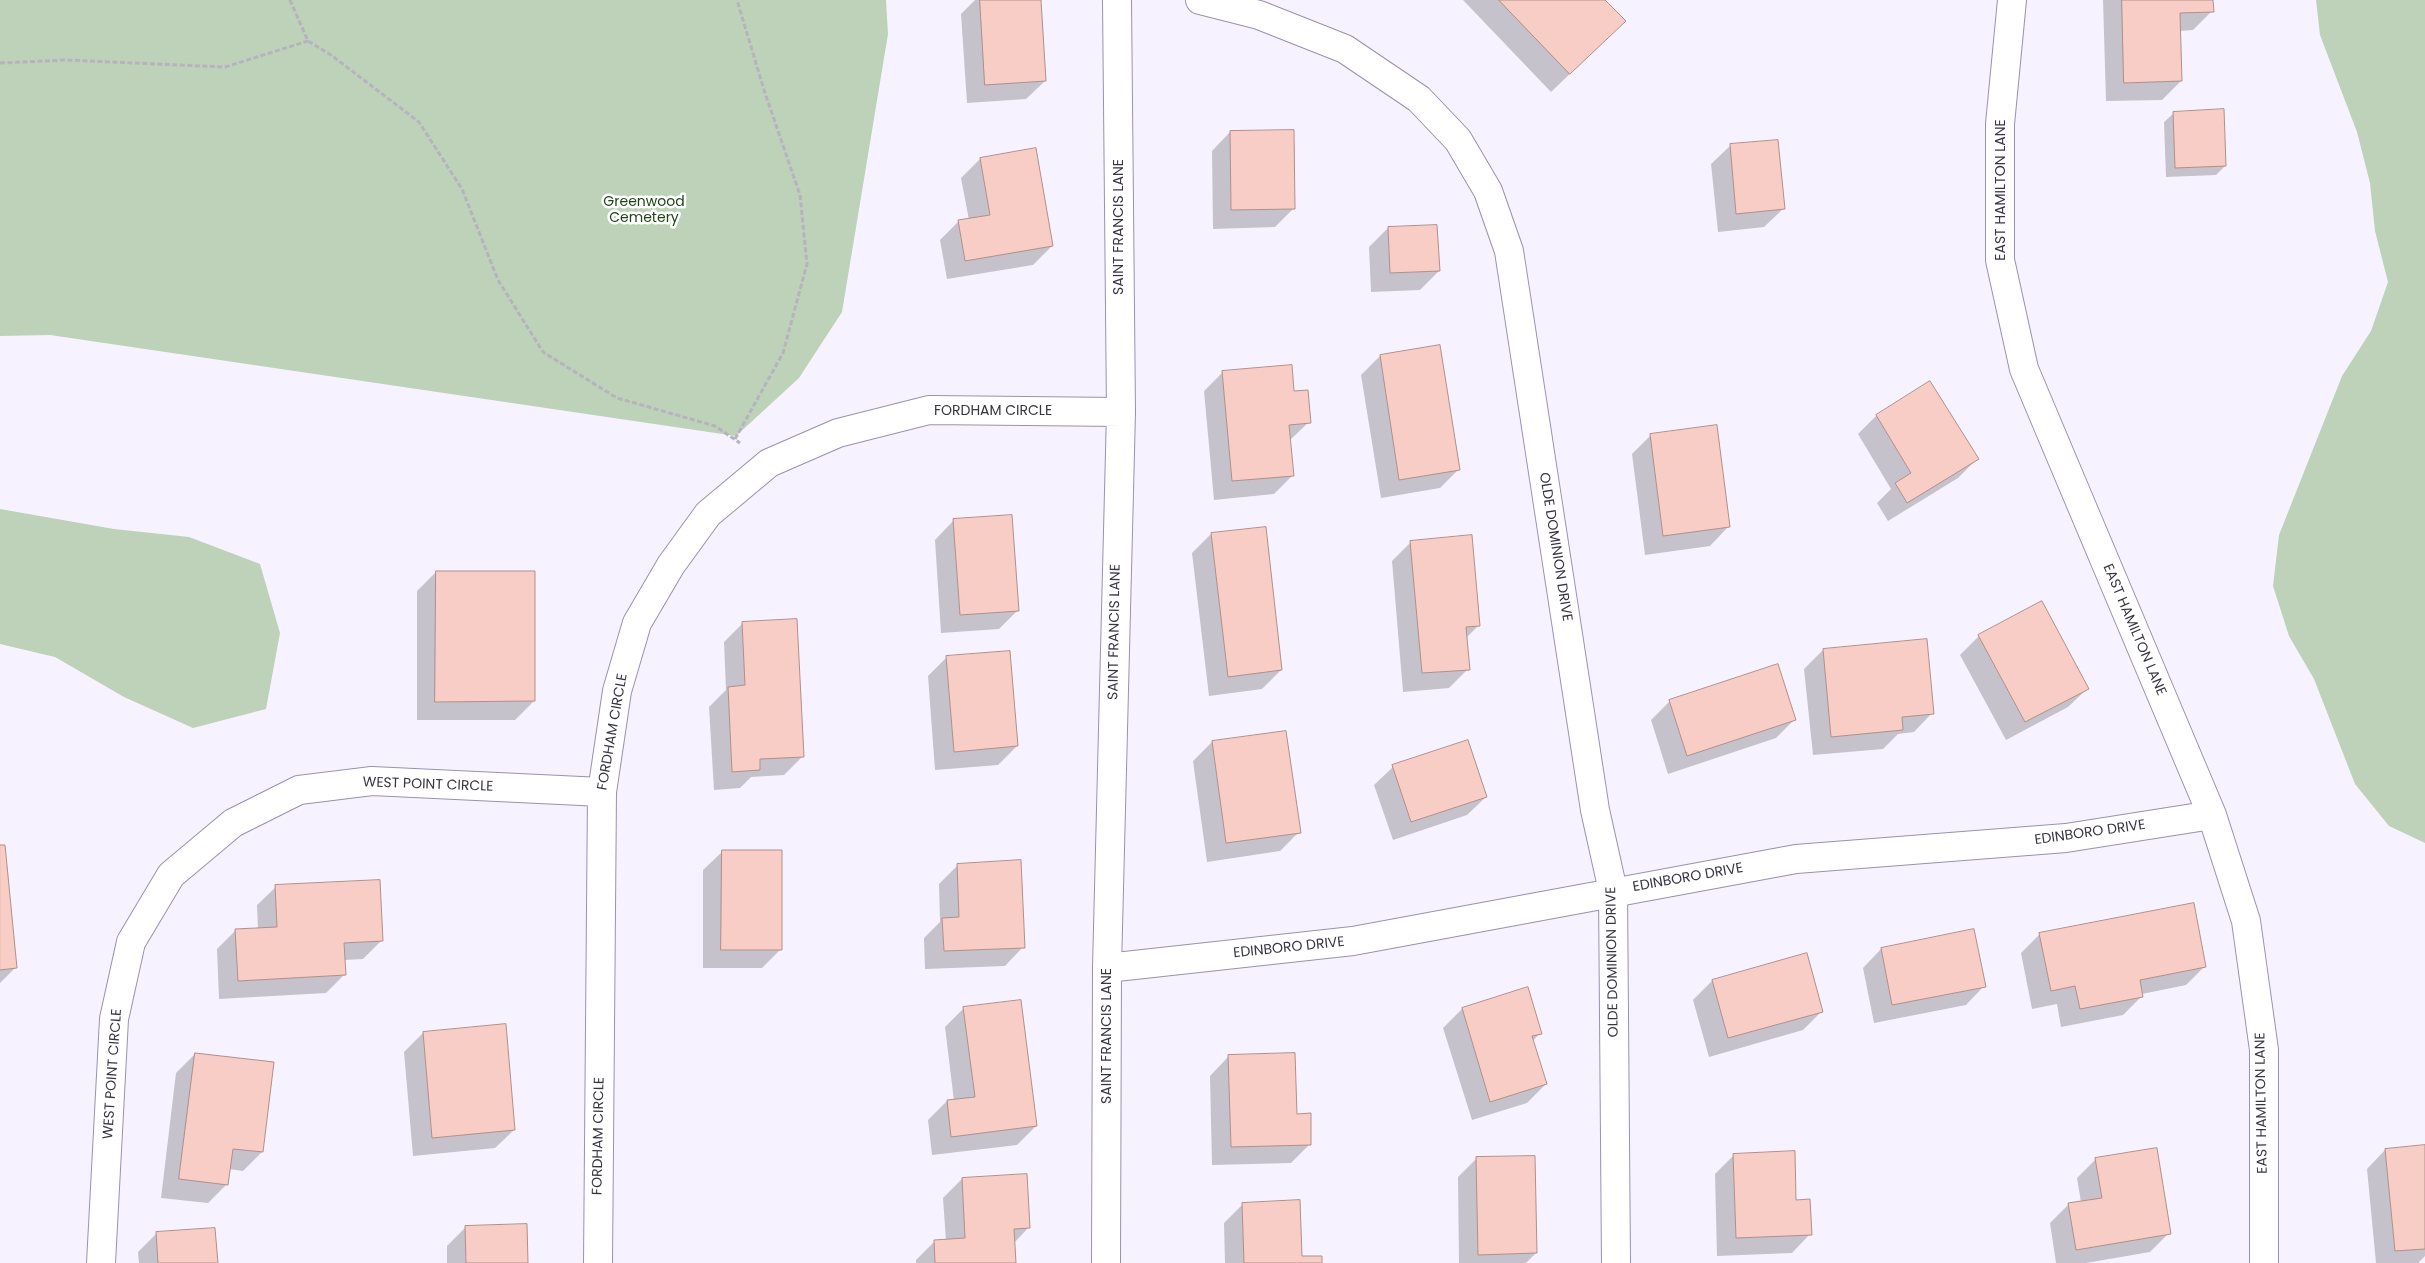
<!DOCTYPE html>
<style>
body{margin:0}
canvas{display:block;background:#f6f2ff}
</style>
<canvas width="2425" height="1263"></canvas>
<script>
const ctx = document.querySelector('canvas').getContext('2d');
ctx.lineJoin = 'round';
function fill(path, color) {
  ctx.fillStyle = color;
  ctx.fill(path, 'evenodd');
}
function strokePath(path, color, width, dash) {
  ctx.strokeStyle = color;
  ctx.lineWidth = width;
  ctx.lineCap = dash ? 'butt' : 'round';
  ctx.setLineDash(dash || []);
  ctx.stroke(path);
}
function drawText(font, color, halo, rows, align = 'center') {
  ctx.font = font + ' Poppins,sans-serif';
  ctx.lineWidth = 5;
  ctx.setLineDash([]);
  ctx.textBaseline = 'middle';
  ctx.strokeStyle = halo;
  ctx.fillStyle = color;
  for (const [text, x, y, turn = 0] of rows) {
    ctx.save();
    ctx.translate(x, y);
    ctx.rotate((+turn || 0) * Math.PI / 180);
    ctx.textAlign = isNaN(turn) ? turn : align;
    if (halo) ctx.strokeText(text, 0, 0);
    ctx.fillText(text, 0, 0);
    ctx.restore();
  }
}
const green = new Path2D(`
 M0,0H886L888,34L842,312L799,378L736,436L50,335L0,336Z
 M2316,0H2425V843L2389,826L2355,784L2314,679L2289,636L2273,586L2279,535L2342,376L2371,331L2388,282L2375,231L2370,183L2357,132L2320,35Z
 M0,509L114,529L189,537L260,564L280,633L266,709L193,728L124,697L55,657L0,644Z`);
const shadow = new Path2D(`
 M975,0H1040L1045,81L1026,99L967,103L961,14Z
 M1463,0H1603L1605,40L1551,92Z
 M2103,0H2212V11L2193,30L2179,31L2181,81L2162,100L2106,101Z
 M2174,113L2225,166L2216,175L2166,177L2164,122Z
 M1230,132L1293,209L1275,227L1213,229L1212,151Z
 M1730,146L1783,209L1764,227L1718,232L1711,164Z
 M980,159L1052,246L1033,265L947,279L940,240L958,222L969,220L961,178Z
 M1388,228L1439,271L1420,290L1371,292L1369,247Z
 M1380,356L1458,470L1440,488L1381,498L1361,375Z
 M1223,372L1293,392L1309,422L1289,441L1293,475L1274,494L1214,500L1204,391Z
 M1930,383L1977,459L1958,478L1888,521L1877,503L1891,489L1858,434L1876,416Z
 M1651,435L1728,527L1710,546L1645,555L1632,454Z
 M953,521L1018,610L999,629L941,633L935,540Z
 M1211,534L1281,670L1262,689L1209,696L1192,553Z
 M1411,542L1479,625L1466,638L1468,669L1449,688L1403,692L1392,561Z
 M436,572L534,701L515,720H417V591Z
 M743,623L803,756L784,775L751,777L740,788L714,790L709,707L726,690L724,642Z
 M1979,636L2087,689L2068,707L2006,740L1960,655Z
 M1823,650L1932,713L1914,732L1898,734L1883,749L1813,755L1804,669Z
 M947,657L1017,746L998,765L935,770L928,676Z
 M1670,701L1795,719L1776,738L1668,774L1651,720Z
 M1285,732L1299,832L1280,851L1207,862L1193,761L1212,742Z
 M1393,767L1486,797L1467,815L1393,840L1374,785Z
 M0,847L15,968L0,983Z
 M722,852L781,949L762,968H703V870Z
 M958,865L1023,947L1005,966L925,969L924,938L940,922L939,884Z
 M276,887L382,940L363,959L344,960L345,974L326,993L219,999L217,949L236,930L258,929L257,905Z
 M2040,934L2205,966L2186,985L2142,994V996L2123,1015L2061,1027L2057,1004L2032,1009L2021,953Z
 M1881,949L1984,986L1966,1005L1874,1023L1863,968Z
 M1806,954L1822,1011L1803,1030L1709,1057L1693,1000L1712,981Z
 M1527,989L1540,1033L1532,1042L1546,1084L1527,1103L1472,1120L1443,1028L1462,1009Z
 M964,1008L1036,1126L1017,1145L932,1155L928,1120L947,1101H954L945,1027Z
 M423,1033L514,1130L495,1148L413,1156L404,1052Z
 M195,1054L262,1152L243,1171L229,1169L227,1184L208,1203L161,1198L176,1073Z
 M1228,1057L1296,1115L1310,1144L1291,1163L1212,1165L1210,1076Z
 M2425,1146V1256L2418,1263H2376L2367,1169L2385,1150Z
 M1734,1155L1795,1201L1810,1234L1792,1253L1717,1256L1715,1174Z
 M1477,1158L1536,1253L1526,1263H1459L1458,1177Z
 M2096,1159L2169,1233L2150,1252L2086,1263H2056L2050,1223L2069,1204L2081,1202L2077,1178Z
 M962,1179L1029,1227L1014,1243L1015,1263H916V1260L935,1241H946L943,1198Z
 M1243,1204L1300,1257L1321,1263H1225L1224,1223Z
 M466,1227L527,1263H447V1246Z
 M157,1233L216,1263H139L138,1252Z`);
const building = new Path2D(`
 M980,0H1041L1046,81L985,85Z
 M1499,0H1605L1626,21L1570,74Z
 M2122,0H2213L2214,12L2180,13L2182,81L2124,83Z
 M2224,109L2226,166L2175,168L2173,112Z
 M1294,130L1295,209L1231,210L1230,131Z
 M1778,140L1785,209L1736,214L1730,144Z
 M1036,148L1053,246L965,261L958,220L990,215L980,158Z
 M1437,225L1440,271L1390,273L1388,227Z
 M1440,345L1460,470L1399,480L1380,355Z
 M1292,365L1294,391L1308,390L1311,423L1289,425L1294,476L1232,481L1222,371Z
 M1930,381L1979,459L1907,503L1895,483L1911,473L1876,415Z
 M1717,425L1730,527L1663,536L1650,434Z
 M1012,515L1019,611L960,615L953,519Z
 M1266,527L1282,670L1228,677L1211,533Z
 M1472,535L1480,626L1466,627L1470,670L1422,673L1410,541Z
 M436,571H535V701L435,702Z
 M2042,601L2089,689L2025,722L1978,635Z
 M797,619L804,757L760,759V770L732,772L728,687L745,685L742,622Z
 M1927,639L1934,714L1902,717L1903,730L1831,737L1823,649Z
 M1010,651L1018,746L954,752L946,656Z
 M1778,664L1796,720L1687,756L1669,700Z
 M1286,731L1301,833L1226,843L1212,741Z
 M1468,740L1487,797L1411,822L1392,765Z
 M0,845H5L17,968L0,970Z
 M722,850H782V950H721Z
 M1021,860L1025,948L944,951L942,918L959,917L957,864Z
 M380,880L383,941L344,943L346,975L238,981L235,929L277,927L275,885Z
 M2194,903L2206,967L2140,980L2143,997L2080,1009L2075,986L2051,991L2039,933Z
 M1974,929L1986,987L1892,1005L1881,948Z
 M1807,953L1823,1012L1728,1038L1712,980Z
 M1528,987L1542,1034L1532,1036L1547,1084L1490,1102L1462,1008Z
 M1021,1000L1037,1126L951,1137L947,1100L975,1097L963,1007Z
 M506,1024L515,1130L432,1138L423,1032Z
 M195,1053L274,1062L263,1152L233,1149L228,1185L179,1179Z
 M1295,1053L1297,1114L1311,1113V1145L1231,1147L1228,1055Z
 M2425,1145V1249L2395,1251L2385,1149Z
 M2157,1148L2171,1234L2076,1250L2068,1203L2102,1198L2095,1158Z
 M1795,1151L1796,1200L1810,1199L1812,1235L1736,1238L1733,1154Z
 M1535,1156L1537,1253L1478,1255L1476,1157Z
 M1027,1174L1030,1228L1014,1229L1016,1263H935L934,1240L965,1238L962,1178Z
 M1300,1200L1302,1256H1322V1263H1244L1242,1203Z
 M527,1224L528,1263H466L465,1226Z
 M215,1228L218,1263H158L156,1232Z`);
const path = new Path2D(`
 M290,0L308,41L331,55L419,122L462,189L498,280L543,352L617,398L715,426L740,443
 M0,63L67,60L225,67L308,41
 M735,439L783,353L807,264L800,195L764,90L737,0`);
const minor = new Path2D(`
 M1200,0L1259,15L1345,49L1419,99L1458,140L1488,191L1509,251L1595,810L1613,891L1616,1263
 M2012,0L2000,124V260L2024,369L2212,815L2246,921L2264,1050V1263
 M1107,968L1353,941L1796,859L2066,838L2212,815
 M101,1263L114,1019L131,942L171,875L233,823L299,790L372,781L602,792
 M598,1263L602,792L617,691L637,623L671,565L708,514L769,463L838,433L929,410L1121,412
 M1106,1263L1107,968L1121,412L1117,0`);
const streetNames = [
 ["EAST HAMILTON LANE",2001,190,-90],
 ["SAINT FRANCIS LANE",1119,227,-90],
 ["FORDHAM CIRCLE",993,411],
 ["OLDE DOMINION DRIVE",1555,547,81],
 ["EAST HAMILTON LANE",2134,630,67],
 ["SAINT FRANCIS LANE",1115,632,-89],
 ["FORDHAM CIRCLE",613,732,-80],
 ["WEST POINT CIRCLE",428,785,2],
 ["EDINBORO DRIVE",2090,833,-8],
 ["EDINBORO DRIVE",1688,878,-10],
 ["EDINBORO DRIVE",1289,948,-6],
 ["OLDE DOMINION DRIVE",1613,962,-91],
 ["SAINT FRANCIS LANE",1107,1036,-90],
 ["WEST POINT CIRCLE",113,1074,-86],
 ["EAST HAMILTON LANE",2262,1103,-91],
 ["FORDHAM CIRCLE",599,1136,-89]
];
const parkNames = [
 ["Greenwood",644,202],
 ["Cemetery",644,218]
];
fill(green, '#bdd2b9');
fill(shadow, '#0003');
fill(building, '#f8cdc5');
strokePath(building, '#b18f89', 1);
strokePath(minor, '#9a91ae', 30);
strokePath(path, '#b6b2be', 3, [5, 2.5]);
strokePath(minor, '#fff', 28);
drawText('14px', '#383440', '#fff', streetNames);
drawText('14px', '#214319', '#fff', parkNames);
</script>
